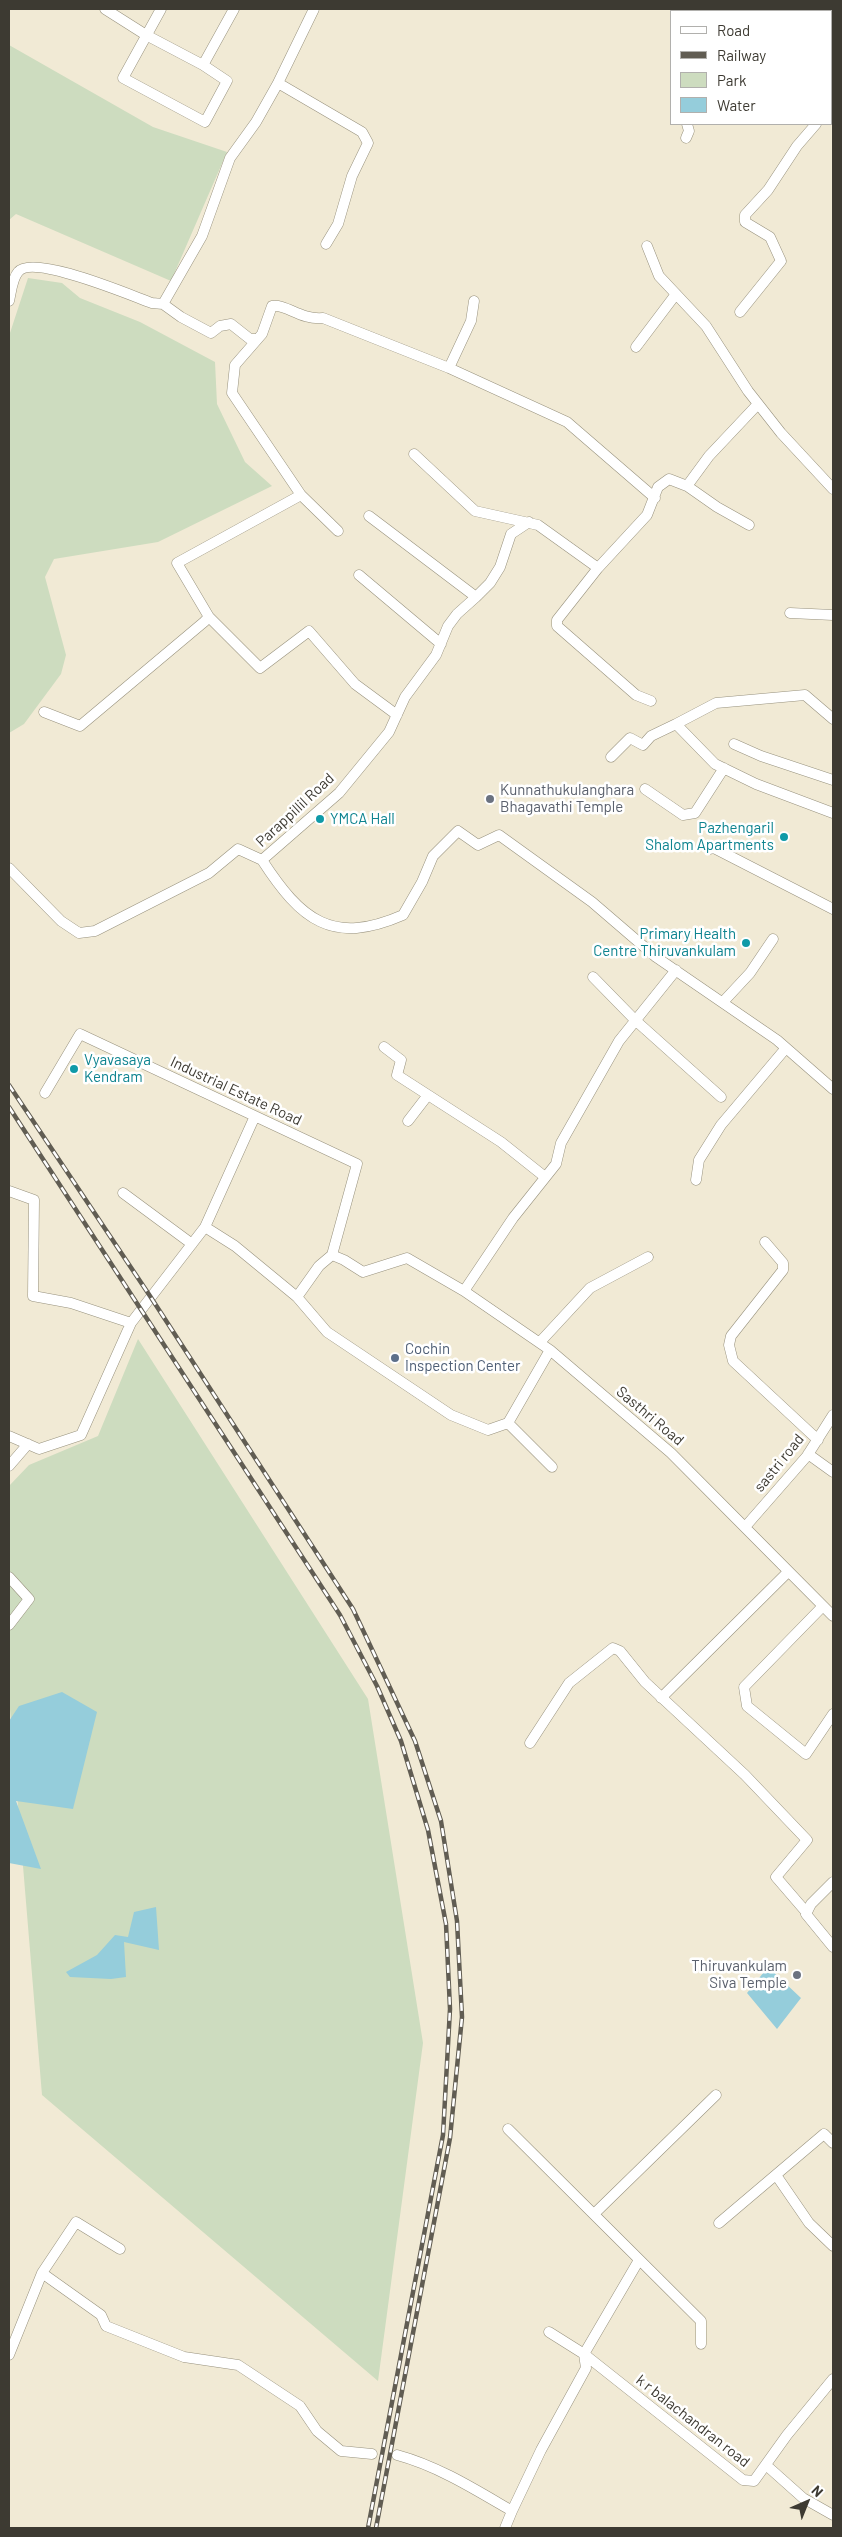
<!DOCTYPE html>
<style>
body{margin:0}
#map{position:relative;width:842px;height:2537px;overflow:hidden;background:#f1ead5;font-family:Barlow,sans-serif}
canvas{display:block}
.frame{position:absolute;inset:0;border:10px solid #3d3a32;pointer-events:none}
.legend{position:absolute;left:670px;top:10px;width:162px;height:115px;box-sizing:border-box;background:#fff;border:1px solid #b1b0ad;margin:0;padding:6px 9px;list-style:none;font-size:15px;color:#3d3a32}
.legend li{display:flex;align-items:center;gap:10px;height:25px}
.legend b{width:25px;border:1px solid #b1b0ad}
.north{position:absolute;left:782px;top:2477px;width:50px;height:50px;-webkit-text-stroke:4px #fff;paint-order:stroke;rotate:44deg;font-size:14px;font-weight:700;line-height:20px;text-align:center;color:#3d3a32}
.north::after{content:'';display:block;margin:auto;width:18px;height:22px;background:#3d3a32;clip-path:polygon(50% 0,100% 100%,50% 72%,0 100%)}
</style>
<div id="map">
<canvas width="842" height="2537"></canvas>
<div class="frame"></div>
<ul class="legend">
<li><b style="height:6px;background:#fff"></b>Road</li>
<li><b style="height:6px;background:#615d53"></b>Railway</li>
<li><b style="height:14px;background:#cddcbf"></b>Park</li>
<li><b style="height:14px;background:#95cddb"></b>Water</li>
</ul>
<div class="north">N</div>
</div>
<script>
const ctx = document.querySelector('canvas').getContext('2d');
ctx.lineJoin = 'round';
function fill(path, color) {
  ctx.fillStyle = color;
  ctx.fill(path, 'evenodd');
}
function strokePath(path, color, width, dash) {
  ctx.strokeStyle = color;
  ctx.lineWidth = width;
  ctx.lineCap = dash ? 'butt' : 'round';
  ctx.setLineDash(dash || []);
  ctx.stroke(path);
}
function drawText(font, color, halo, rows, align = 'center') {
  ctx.font = font + ' Barlow,sans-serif';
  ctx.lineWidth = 5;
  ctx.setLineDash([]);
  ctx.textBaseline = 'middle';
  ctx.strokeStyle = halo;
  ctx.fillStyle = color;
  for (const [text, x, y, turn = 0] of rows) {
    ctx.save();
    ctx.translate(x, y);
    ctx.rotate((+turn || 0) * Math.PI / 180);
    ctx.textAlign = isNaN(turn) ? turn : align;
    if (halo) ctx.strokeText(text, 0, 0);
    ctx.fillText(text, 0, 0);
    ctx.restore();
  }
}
const green = new Path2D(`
 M9,45L153,127L227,152L171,281L16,214L9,220Z
 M28,278L62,283L80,298L140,322L215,362L217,404L245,462L272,486L158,542L54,559L45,577L66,655L61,674L24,724L9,733V336Z
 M138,1339L368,1699L423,2043L378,2381L42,2095L9,1697V1486L29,1465L98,1436Z`);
const water = new Path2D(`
 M62,1692L97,1712L73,1809L16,1801L41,1869L9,1863V1721L19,1706Z
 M156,1907L159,1950L124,1942L126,1977L111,1979L70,1977L66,1972L97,1955L115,1935L128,1937L134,1912Z
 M768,1967L801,1998L777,2029L747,1993Z`);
const minor = new Path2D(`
 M105,9L146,35L203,65
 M161,9L123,78L205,122L227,81L203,65L234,9
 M717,11L719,9
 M774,11L775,9
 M278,83L362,132L368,143L352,176L338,224L326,244
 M831,107L833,105
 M686,138L689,131L687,124
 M647,246L659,276L706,326L748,391L781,433L833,489
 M9,301C11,293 12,279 18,272C32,253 132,296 152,303L163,304L181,317L211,333L220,326L231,324L250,339H255
 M163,304L202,236L230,158L256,122L278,83L314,9
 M740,312L781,261L770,237L745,222V215L768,190L797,146L816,124
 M636,347L676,294
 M449,368L471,321L474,301
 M414,454L475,511L538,525L598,568L647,515L658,487L669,479L687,486L717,507L749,525
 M687,486L709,456L758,404
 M338,531L301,495L232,393L235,365L262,334L272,306C287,304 300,320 323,318L449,368L567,422L655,498
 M598,568L557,620V626L636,695L651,701
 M359,575L441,644
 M476,597L490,583L500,567L511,534L529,522
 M790,613L833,615
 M209,617L260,668L309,631L355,684L397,715
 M44,712L80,726L204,622L209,617L177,563L301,495
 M833,719L805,695L716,703L676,724L715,764L756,784L833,813
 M734,744L761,756L833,780
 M611,757L630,738L643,745L651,736L676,724
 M645,789L683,815L695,813L724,768
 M710,849L714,848L833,909
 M262,860C301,920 332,946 403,915L422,882L433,856L458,831L478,845L499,835L592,902L656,957L777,1040L833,1089
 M9,868L61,921L79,933L95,931L209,873L238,849L262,860L339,793L389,732L405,697L436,655L448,626L457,614L476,597L369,516
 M593,977L635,1020L721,1097
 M723,1002L750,973L773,939
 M384,1047L401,1060L397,1075L501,1142L545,1177
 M45,1093L80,1034L357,1164L332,1255
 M408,1121L428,1095
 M696,1180L699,1160L721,1125L786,1048
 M9,1191L34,1200L33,1296L71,1303L131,1323
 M123,1193L192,1244
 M205,1227L255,1116
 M765,1242L783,1263V1270L731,1336L729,1345L733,1361L818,1440
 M464,1291L550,1350L671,1453L833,1616
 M297,1297L319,1266L332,1255L344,1260L363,1272L407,1258L464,1291L513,1218L556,1164L561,1143L619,1041L676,970
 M540,1342L590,1288L648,1257
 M508,1423L552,1467
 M9,1436L39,1449L81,1435L131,1323L205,1227L235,1246L297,1297L327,1332L451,1415L488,1430L508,1423L550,1350
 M808,1454L833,1472
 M9,1466L28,1444
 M745,1527L807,1456L833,1415
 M9,1577L29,1599L9,1625
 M823,1606L744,1687L747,1706L806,1754L833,1714
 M661,1698L788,1572
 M530,1743L569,1683L613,1648L620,1651L645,1682L745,1775L807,1840L776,1877L807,1913
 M833,1882L811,1904L806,1914L833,1947
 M508,2129L701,2321V2344
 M776,2175L809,2223L833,2246
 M594,2214L716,2095
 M719,2223L824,2134L833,2143
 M639,2260L584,2354L743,2480L754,2481L787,2435L833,2379
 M42,2273L101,2315L106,2326L184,2357L238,2365L300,2406L317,2431L341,2451L372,2454
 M9,2355L42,2273L76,2222L120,2249
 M397,2455C438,2466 476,2490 512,2511L505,2528
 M766,2465L803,2498L833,2515
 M512,2511L541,2450L586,2368L584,2354L549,2332`);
const highway = new Path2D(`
 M758,9L761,11
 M831,78L833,80`);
const rail = new Path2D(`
 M9,1085L150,1296L353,1609L415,1741L441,1821L457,1921L462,2017L450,2138L376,2528
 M9,1107L340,1615L377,1686L401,1741L428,1830L446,1924L450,2009L443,2135L368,2528`);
const markers = [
 [490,799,5,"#6b7280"],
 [320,819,5,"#0f9aa8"],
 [784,837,5,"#0f9aa8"],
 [746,943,5,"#0f9aa8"],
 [74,1069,5,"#0f9aa8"],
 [395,1358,5,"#5c6f8a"],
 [797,1975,5,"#6b7280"]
];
const worshipNames = [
 ["Kunnathukulanghara",500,790],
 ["Bhagavathi Temple",500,807],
 ["Thiruvankulam",787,1966,"right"],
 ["Siva Temple",787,1983,"right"]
];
const streetNames = [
 ["Parappillil Road",295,810,-43],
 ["Industrial Estate Road",236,1091,25],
 ["Sasthri Road",650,1416,40],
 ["sastri road",779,1463,-51],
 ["k r balachandran road",693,2421,38]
];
const cultureNames = [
 ["YMCA Hall",330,819],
 ["Pazhengaril",774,828,"right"],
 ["Shalom Apartments",774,845,"right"],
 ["Primary Health",736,934,"right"],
 ["Centre Thiruvankulam",736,951,"right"],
 ["Vyavasaya",84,1060],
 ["Kendram",84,1077]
];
const serviceNames = [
 ["Cochin",405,1349],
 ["Inspection Center",405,1366]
];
fill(green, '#cddcbf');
fill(water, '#95cddb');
strokePath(minor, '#97917d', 11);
strokePath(highway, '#fff', 15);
strokePath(minor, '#fff', 10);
strokePath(highway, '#f897ed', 14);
strokePath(rail, '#615d53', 4.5);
strokePath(rail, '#fff', 2.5, [8]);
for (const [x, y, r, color] of markers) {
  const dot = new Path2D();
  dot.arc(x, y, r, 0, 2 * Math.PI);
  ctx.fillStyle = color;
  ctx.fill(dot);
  strokePath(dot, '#fff', 2);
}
drawText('15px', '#5b616d', '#fff', worshipNames, 'left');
drawText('15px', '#3d3a32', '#fff', streetNames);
drawText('15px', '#0d838f', '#fff', cultureNames, 'left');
drawText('15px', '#4e5e75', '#fff', serviceNames, 'left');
</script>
